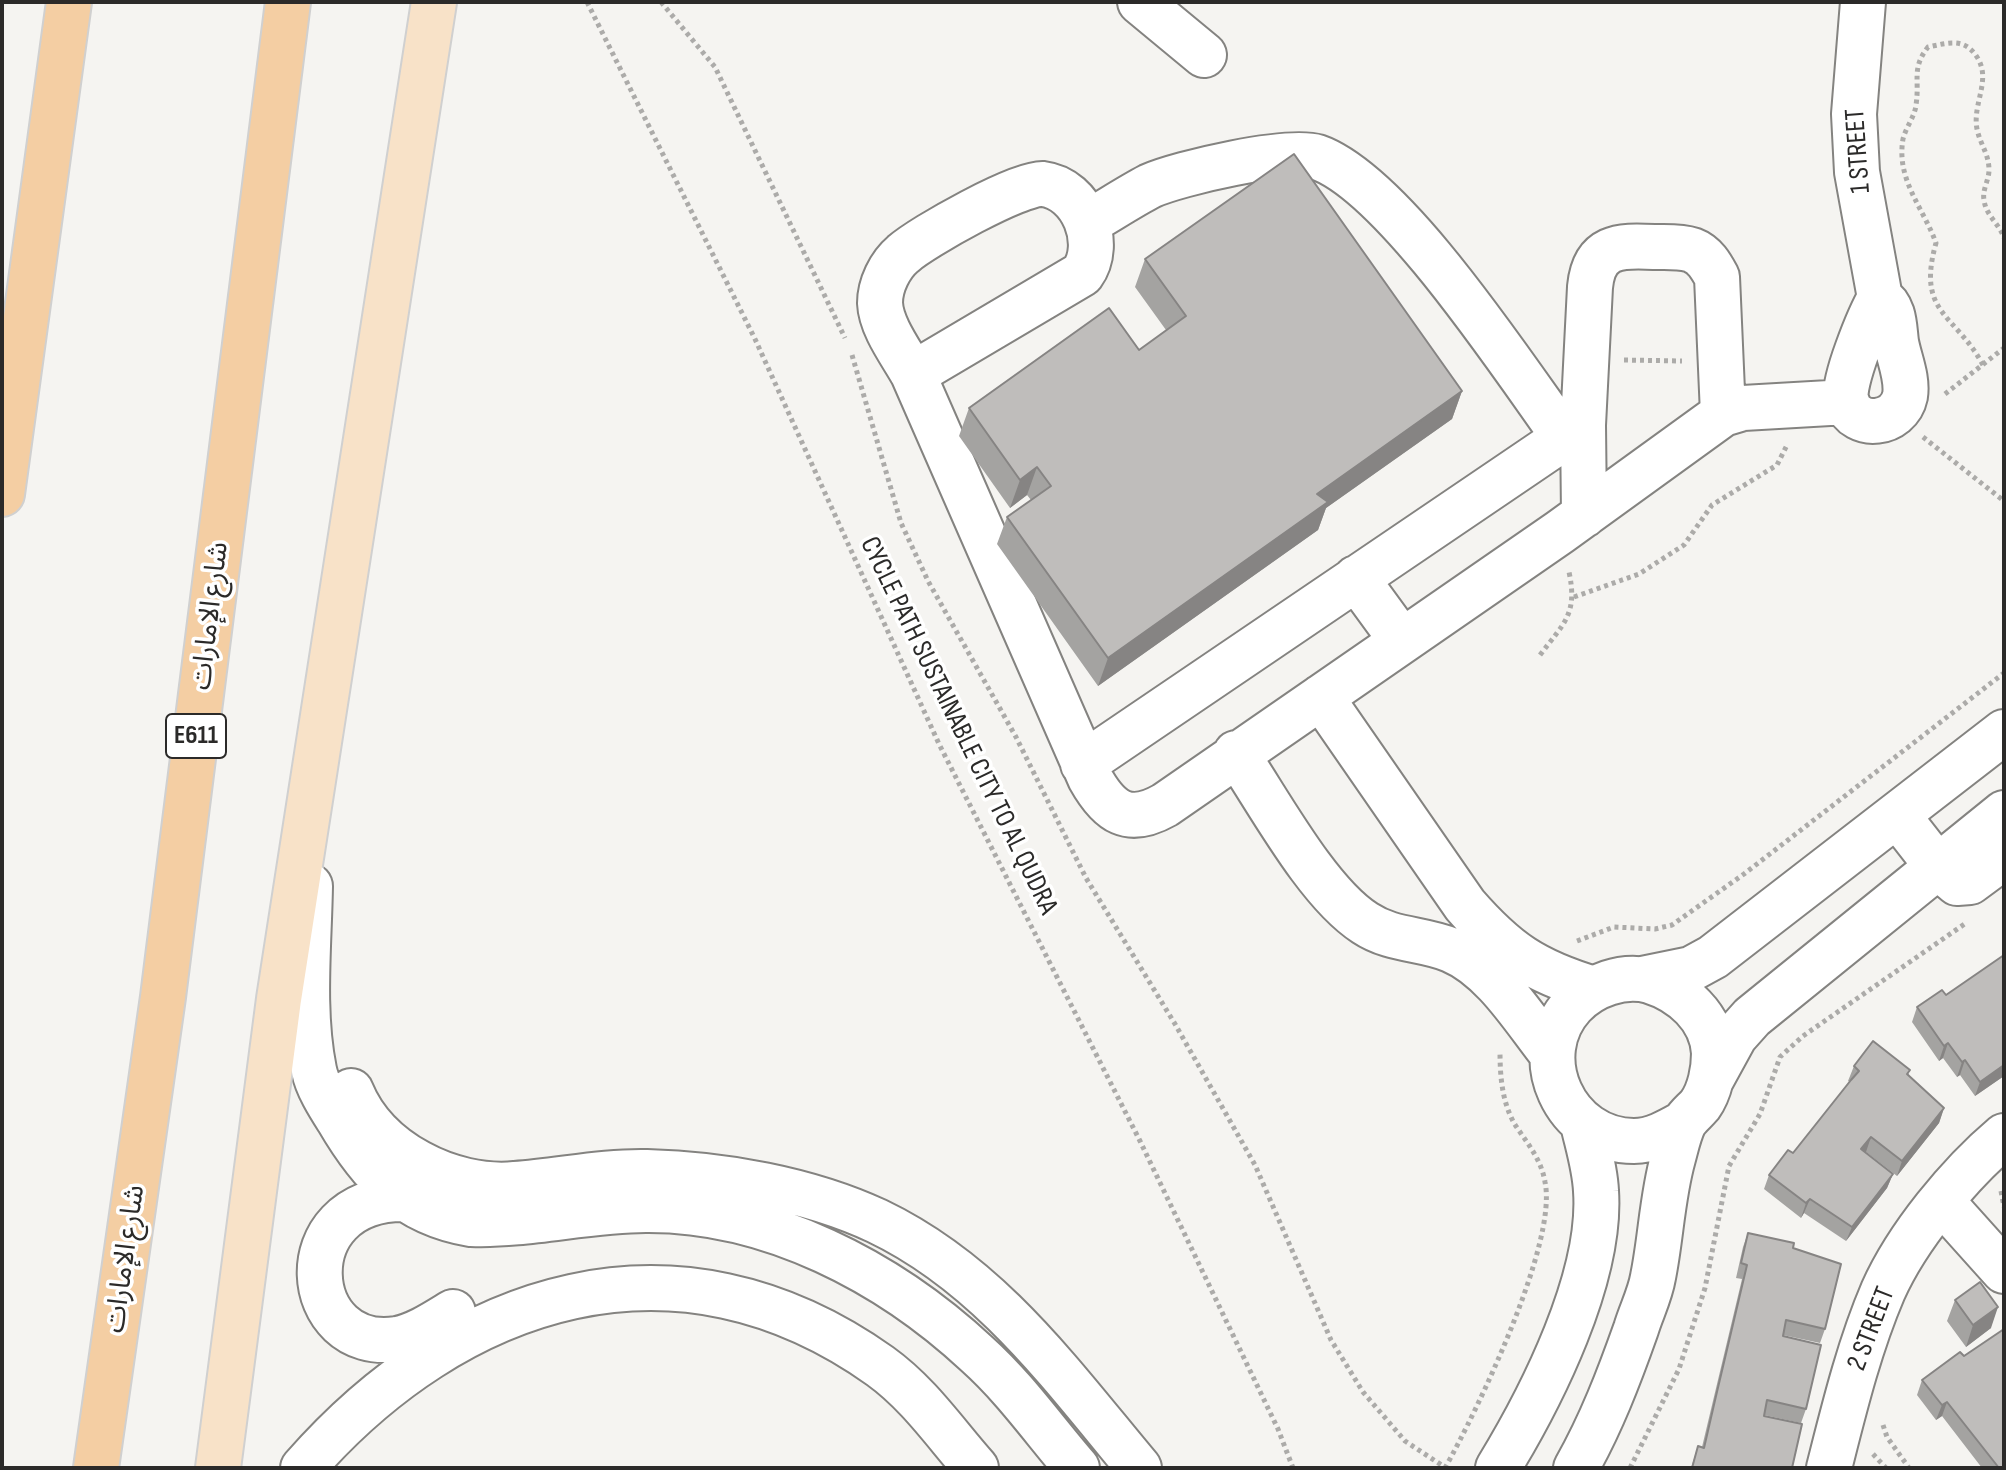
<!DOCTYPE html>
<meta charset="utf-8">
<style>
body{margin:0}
#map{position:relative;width:2006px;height:1470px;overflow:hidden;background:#f5f4f1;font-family:"Sofia Sans Condensed",sans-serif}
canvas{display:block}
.frame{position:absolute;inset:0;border:4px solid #2b2a29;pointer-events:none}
</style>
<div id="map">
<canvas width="2006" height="1470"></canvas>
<div class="frame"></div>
</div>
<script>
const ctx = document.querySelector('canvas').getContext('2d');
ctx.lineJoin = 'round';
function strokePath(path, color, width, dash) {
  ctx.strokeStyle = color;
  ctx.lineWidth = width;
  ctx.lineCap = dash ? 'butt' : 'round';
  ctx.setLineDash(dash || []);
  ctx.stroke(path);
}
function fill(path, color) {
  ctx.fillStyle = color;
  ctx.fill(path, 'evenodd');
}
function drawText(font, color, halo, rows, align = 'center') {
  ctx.font = font + ' "Sofia Sans Condensed","Noto Sans Arabic",sans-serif';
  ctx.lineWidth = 7;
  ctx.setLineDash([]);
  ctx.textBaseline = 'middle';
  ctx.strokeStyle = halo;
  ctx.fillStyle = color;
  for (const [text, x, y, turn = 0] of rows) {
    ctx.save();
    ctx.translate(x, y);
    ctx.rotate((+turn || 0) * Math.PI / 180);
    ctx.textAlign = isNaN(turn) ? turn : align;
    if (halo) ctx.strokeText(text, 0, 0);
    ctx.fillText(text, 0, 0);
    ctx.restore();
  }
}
const path = new Path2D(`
 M587,2L755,339L939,744L1140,1141L1278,1429L1293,1468
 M661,2L715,67L845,338
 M852,355L901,523L928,581L1016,737L1086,878L1175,1024L1255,1165L1331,1340L1363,1392L1405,1441L1446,1468
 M1624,360L1682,361
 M1983,365C1955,313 1916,314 1936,243C1923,207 1896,180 1903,139C1906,127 1915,116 1916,105C1920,79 1911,69 1928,47C1948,43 1964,37 1977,57C1992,80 1972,104 1977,129C1980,144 1989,154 1989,170C1989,180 1982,190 1984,200C1986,216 1999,223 2004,238
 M1945,394L2004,348
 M1923,437L2004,501
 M1574,597L1639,574L1684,545L1712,505L1777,465L1787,445
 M1540,655C1564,623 1578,614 1569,572
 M1577,941L1614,927L1655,929L1672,925L1744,874L2004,673
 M2001,1191L2004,1207
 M1883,1425L1887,1437L1909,1468
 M1873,1454L1886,1468
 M1445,1468C1477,1411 1558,1243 1545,1182C1541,1158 1526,1142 1514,1123C1502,1101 1500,1076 1500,1052
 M1630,1468L1679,1369L1705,1288L1729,1166L1760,1114L1780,1057L1803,1036L1966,923`);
const minor = new Path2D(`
 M1140,2L1204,55
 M1863,2L1854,114L1857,172L1880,298
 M1087,223C1108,211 1129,197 1150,186C1179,173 1288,148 1317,157C1394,184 1514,368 1564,437
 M1880,298C1895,307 1894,327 1896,342C1899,359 1908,378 1905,396C1899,425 1856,431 1846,402C1841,384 1870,315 1880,298Z
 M913,374L1082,274C1104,244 1083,189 1043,184C1020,182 922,237 903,254C890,265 880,285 880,303C881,327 902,354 913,374L1090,778C1109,812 1128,826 1165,805L1560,532L1723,414L1743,408L1847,402
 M1584,515L1583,425L1590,287C1594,246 1618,245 1654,247C1666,247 1680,246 1692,250C1705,255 1711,266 1717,277L1723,414
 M1356,578L1402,641
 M1321,697L1465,905C1506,952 1534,971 1594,989
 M1236,753C1269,802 1317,892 1365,923C1392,941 1422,938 1451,950C1494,968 1524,1019 1552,1054
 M1083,764L1583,425
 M1898,816L1937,866L1957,883L1970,882L2004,857
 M310,886C309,946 302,1011 314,1070C317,1086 329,1105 338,1119C370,1174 405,1213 471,1224C529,1226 587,1210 646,1210C769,1209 889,1272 977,1354C1015,1388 1044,1430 1077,1468
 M1642,979L1691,969L1713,957L2004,732
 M1712,1078L1735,1036L1752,1017L2004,813
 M351,1091C376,1152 451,1190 515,1184C559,1181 602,1171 647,1172C723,1174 808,1189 877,1221C990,1275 1061,1375 1139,1468
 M403,1199C286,1199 300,1354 397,1339C417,1335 435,1323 453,1312
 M1943,1203L2004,1271
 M303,1468C457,1292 676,1221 880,1366C919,1394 945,1433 976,1468
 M1498,1468C1542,1396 1602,1277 1596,1191C1595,1168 1588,1146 1583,1124
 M1576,1468C1601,1424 1619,1377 1636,1329C1641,1312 1650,1295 1653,1277C1661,1238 1662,1197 1673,1158C1676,1147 1679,1133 1684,1123C1688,1116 1695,1111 1700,1105C1710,1091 1714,1070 1714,1053C1712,1017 1682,991 1650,981C1623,974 1592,985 1573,1005C1526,1056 1565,1141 1634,1141C1652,1141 1668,1132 1684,1123
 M1829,1468C1844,1409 1859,1347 1883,1291C1907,1237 1959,1174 2004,1136`);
const major = new Path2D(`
 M218,1468L279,999L434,2`);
const highway = new Path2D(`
 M2,494L69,2
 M96,1468L163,997L288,2`);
const wall = new Path2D(`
 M1145,259L1462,391L1452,419L1326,508L1318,530L1098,686L997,544L1007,517L1031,500L1027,495L1010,508L959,436L969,408L1139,350L1166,330L1135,287Z
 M2004,955V1076L1975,1096L1960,1075L1957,1077L1943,1058L1939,1061L1912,1022L1917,1007L1946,995Z
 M1854,1066L1910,1070L1908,1075L1944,1108L1939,1123L1897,1176L1866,1152L1865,1153L1893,1174L1887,1188L1846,1241L1804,1213L1801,1218L1764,1189L1769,1175L1793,1153L1850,1082L1848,1081Z
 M1748,1233L1793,1248L1825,1329L1820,1343L1783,1335L1806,1409L1801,1423L1764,1415L1792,1468H1691L1698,1446L1702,1447L1742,1279L1736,1278L1743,1247Z
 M1955,1300L1991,1328L1966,1347L1947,1321Z
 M1960,1352L2004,1468H1982L1942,1416L1936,1420L1917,1395L1922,1380Z`);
const shadedWall = new Path2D(`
 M1462,391L1452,419L1326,508L1318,530L1098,686L1108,658L1317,494Z
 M1037,467L1027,495L1010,508L1020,480Z
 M1948,1043L1943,1058L1939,1061L1944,1046Z
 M1965,1060L1960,1075L1957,1077L1962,1062Z
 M2004,1065V1076L1975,1096L1980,1082Z
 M1944,1108L1939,1123L1897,1176L1902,1161Z
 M1871,1137L1866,1152L1856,1164L1861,1149Z
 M1893,1174L1887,1188L1846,1241L1852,1227Z
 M1810,1199L1804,1213L1801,1218L1806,1203Z
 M1998,1307L1991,1328L1966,1347L1973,1325Z
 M1947,1402L1942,1416L1936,1420L1942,1405Z`);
const building = new Path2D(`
 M1294,154L1462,391L1317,494L1328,502L1108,658L1007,517L1051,486L1037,467L1020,480L969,408L1109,308L1139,350L1186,316L1145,259Z
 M2004,955V1065L1980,1082L1965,1060L1962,1062L1948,1043L1944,1046L1917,1007L1942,990L1946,995Z
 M1873,1041L1910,1070L1907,1074L1944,1108L1902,1161L1871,1137L1861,1149L1893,1174L1852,1227L1810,1199L1806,1203L1769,1175L1788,1150L1793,1153L1851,1080L1859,1071L1854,1066Z
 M1748,1233L1794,1243L1793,1248L1841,1264L1825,1329L1786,1320L1783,1336L1821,1345L1806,1409L1767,1400L1764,1416L1802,1424L1792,1468H1692L1698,1446L1704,1448L1716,1396L1747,1265L1741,1263Z
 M1980,1282L1998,1307L1973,1325L1955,1300Z
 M2004,1329V1468H1999L1947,1402L1942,1405L1922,1380L1960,1352L1964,1356Z`);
const shields = [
 [196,736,60]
];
const shieldNames = [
 ["E611",196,736]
];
const streetNames = [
 ["1 STREET",1859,151,-94],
 ["شارع الإمارات",211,616,-83],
 ["CYCLE PATH SUSTAINABLE CITY TO AL QUDRA",958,726,64],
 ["شارع الإمارات",126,1259,-82],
 ["2 STREET",1872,1329,-69]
];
strokePath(minor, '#848380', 48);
strokePath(major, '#d0d0d0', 48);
strokePath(highway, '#d0d0d0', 48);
strokePath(path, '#acaba9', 5, [4, 4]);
strokePath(minor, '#fff', 44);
strokePath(major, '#f8e2c8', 44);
strokePath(highway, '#f4cea3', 44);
fill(wall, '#a4a3a1');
fill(shadedWall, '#868483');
fill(building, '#bfbdbb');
strokePath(building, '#868483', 2);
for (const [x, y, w] of shields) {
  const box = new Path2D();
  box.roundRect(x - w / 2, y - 22, w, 44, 6);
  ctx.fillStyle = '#fff';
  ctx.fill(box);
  strokePath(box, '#2b2a29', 2);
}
drawText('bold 26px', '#2b2a29', null, shieldNames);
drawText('28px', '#2b2a29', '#fff', streetNames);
</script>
